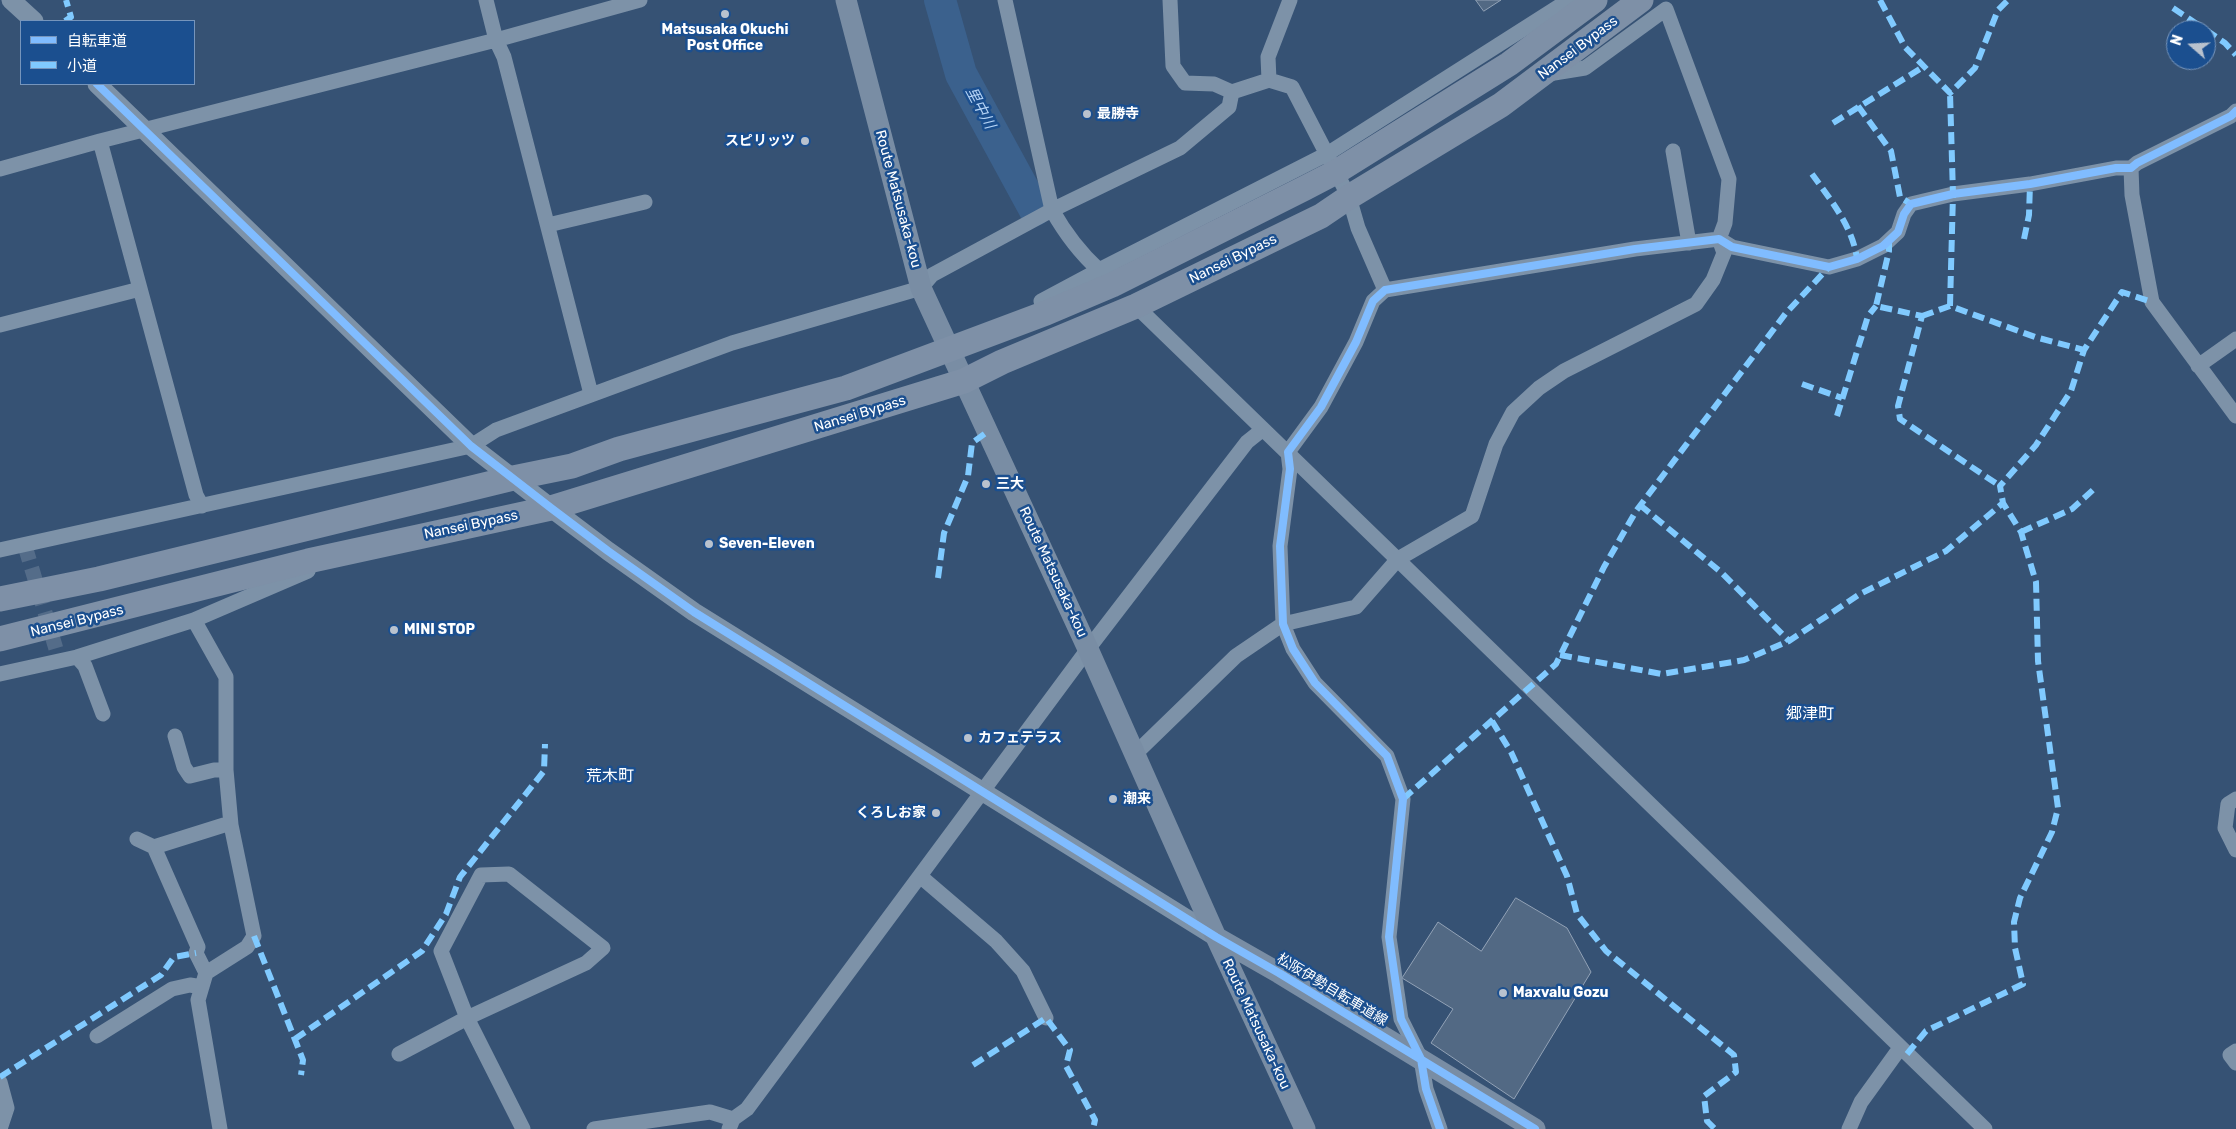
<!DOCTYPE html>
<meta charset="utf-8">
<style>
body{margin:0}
#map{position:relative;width:2236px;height:1129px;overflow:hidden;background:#365274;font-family:Rubik,"Noto Sans JP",sans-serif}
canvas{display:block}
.legend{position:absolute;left:20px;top:20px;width:175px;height:65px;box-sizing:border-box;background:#1b4f8f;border:1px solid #7695bc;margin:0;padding:6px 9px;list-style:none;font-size:15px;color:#fff}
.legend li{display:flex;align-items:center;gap:10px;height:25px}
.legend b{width:25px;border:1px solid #7695bc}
.north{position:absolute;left:2166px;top:20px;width:50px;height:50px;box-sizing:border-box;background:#1b4f8f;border:1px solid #7695bc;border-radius:50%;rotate:289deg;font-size:14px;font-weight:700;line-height:20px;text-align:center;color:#fff}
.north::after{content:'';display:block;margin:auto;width:18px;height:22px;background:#b9c2ce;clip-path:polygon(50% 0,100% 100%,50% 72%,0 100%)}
</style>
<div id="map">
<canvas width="2236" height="1129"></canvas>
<ul class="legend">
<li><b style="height:6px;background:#80bcff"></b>自転車道</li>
<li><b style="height:6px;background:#80caff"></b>小道</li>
</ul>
<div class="north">N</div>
</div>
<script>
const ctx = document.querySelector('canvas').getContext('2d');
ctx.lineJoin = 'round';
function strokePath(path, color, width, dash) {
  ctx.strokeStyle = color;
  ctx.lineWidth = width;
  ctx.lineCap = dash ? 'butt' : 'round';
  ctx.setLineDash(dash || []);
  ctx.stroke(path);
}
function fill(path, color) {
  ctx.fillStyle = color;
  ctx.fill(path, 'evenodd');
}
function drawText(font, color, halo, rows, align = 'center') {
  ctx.font = font + ' Rubik,"Noto Sans JP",sans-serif';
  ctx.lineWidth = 5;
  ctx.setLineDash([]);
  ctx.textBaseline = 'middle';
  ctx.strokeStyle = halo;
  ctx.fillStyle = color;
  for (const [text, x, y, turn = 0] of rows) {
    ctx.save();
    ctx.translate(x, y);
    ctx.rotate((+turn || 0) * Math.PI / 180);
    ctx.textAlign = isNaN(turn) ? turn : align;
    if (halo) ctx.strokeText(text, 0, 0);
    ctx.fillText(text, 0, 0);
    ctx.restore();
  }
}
const river = new Path2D(`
 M940,0L961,74L1035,210`);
const building = new Path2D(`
 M1476,0H1501L1484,11Z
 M1516,898L1567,928L1591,972L1514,1099L1431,1043L1453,1009L1402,978L1438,922L1481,951Z`);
const minorTunnel = new Path2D(`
 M25,546L59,659`);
const minor = new Path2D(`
 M486,0L496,40L504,57L591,394
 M1005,0L1052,210C1065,233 1080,253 1099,270L1041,301L1046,313
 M1170,0L1173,66L1185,83L1214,84L1232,92L1269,80L1292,87L1349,197L1358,228L1385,290
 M1269,80L1268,57L1290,0
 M1673,151L1689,243
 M2131,168L2132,195L2152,302L2236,416
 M0,169L100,141
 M548,225L645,202
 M1099,270L1327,154L1569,0
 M1136,306L1985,1129
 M0,325L140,289
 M2198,366L2236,339
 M202,506L196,495L100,141L496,40L640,0
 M0,550L471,446L496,430L732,343L921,288L932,275L1052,210L1180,148L1229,107L1232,92
 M77,657L85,666L103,714
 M0,674L77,657L194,620
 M175,736L184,767L190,776L214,770H226
 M1135,754L1236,656L1283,624L1356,607L1398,559L1472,516L1496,444L1513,412L1539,388L1564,371L1696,304L1713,280L1724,253L1719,239L1725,223L1729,179L1666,9L1585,68L1548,74
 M2236,799L2228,804L2225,828L2236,850
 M137,839L154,847L224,825H231
 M154,847L198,947L196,953L206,973
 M920,876L996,941L1023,971L1046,1018
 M97,1036L172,989L190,985L202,987
 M2236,1051L2230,1055L2236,1063
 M399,1054L467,1018L586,963L603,948L509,874L481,875L441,951L467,1018L523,1129
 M0,1082L7,1108L0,1129
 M220,1129L198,1000L206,973L247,947L254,936L231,825L226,770V677L194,620L308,571
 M594,1129L710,1112L733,1119
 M729,1129L733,1119L747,1109L1088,649L1247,442L1262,430
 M1440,1129L1426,1089L1421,1059L1401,1019L1389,937L1403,799L1387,756L1315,683L1293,649L1283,624L1280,546L1290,469L1288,452L1321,407L1356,342L1373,301L1385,290L1635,249L1719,239L1732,247L1829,267L1857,259L1883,246L1898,232L1904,214L1911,204L1953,194L2030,184L2116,168H2131L2137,163L2231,116L2236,111
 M1849,1129L1861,1102L1900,1048`);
const tertiary = new Path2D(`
 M11,0L34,21
 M97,84L471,446L551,508L608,551L694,612L1216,937`);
const secondary = new Path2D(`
 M846,0L921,288L1088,649L1216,937L1305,1129
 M1216,937L1279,973L1535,1129`);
const trunk = new Path2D(`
 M0,599L99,579L513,478L572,466L619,449L846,388L1046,313L1112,285L1305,188L1336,172L1509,64L1595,0
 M0,639L308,561L551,508L964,381L1002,362L1136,306L1321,216L1349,197L1501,105L1641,0`);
const quiet = new Path2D(`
 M1880,0L1905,47L1950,93L1975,68L1998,10L2008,0
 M2173,8L2206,30
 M65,21L71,17L66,0
 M2206,30L2225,43L2236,55
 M1858,106L1891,151L1900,197L1911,204
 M1833,123L1923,67
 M1812,174C1830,199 1853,227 1857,259
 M2024,239L2029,215L2030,184
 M1889,240V251L1876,306L1922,316L1898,406L1900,419L2000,486
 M1950,306L1953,194L1950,93
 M1922,316L1950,306L2035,337L2084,350
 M1802,384L1842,398
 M1837,416L1868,316L1876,306
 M1640,505L1722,573L1789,641
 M2021,532L2072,509L2094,489
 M938,578L944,533L968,476L972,443L987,432
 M1560,655L1662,674L1744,660L1789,641L1860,594L1946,551L2003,503
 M1492,721L1511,752L1567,876L1577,914L1606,951L1734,1055L1736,1072L1704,1096L1707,1121L1715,1129
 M1403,799L1556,664L1604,567L1636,511L1786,313L1829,267
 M254,936L303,1060L301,1075
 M295,1039L422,951L446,914L460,877L544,771L545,744
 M1907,1054L1926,1031L2023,984L2015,948L2014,922L2020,898L2052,832L2058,808L2038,661L2036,582L2021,532L2003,503L2000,486L2036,445L2071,391L2084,350L2122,292L2152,302
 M973,1065L1046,1018L1070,1050L1066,1066L1095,1120L1093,1129
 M0,1077L161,975L174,957L196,953`);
const cycleway = new Path2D(`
 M97,84L471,446L551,508L608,551L694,612L1216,937L1279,973L1535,1129
 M1440,1129L1426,1089L1421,1059L1401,1019L1389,937L1403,799L1387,756L1315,683L1293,649L1283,624L1280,546L1290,469L1288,452L1321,407L1356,342L1373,301L1385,290L1635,249L1719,239L1732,247L1829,267L1857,259L1883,246L1898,232L1904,214L1911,204L1953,194L2030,184L2116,168H2131L2137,163L2231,116L2236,111`);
const markers = [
 [725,14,5,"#b9c2ce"],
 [1087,114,5,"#b9c2ce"],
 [805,141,5,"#b9c2ce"],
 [986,484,5,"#b9c2ce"],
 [709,544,5,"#b9c2ce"],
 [394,630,5,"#b9c2ce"],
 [968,738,5,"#b9c2ce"],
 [1113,799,5,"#b9c2ce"],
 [936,813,5,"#b9c2ce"],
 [1503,993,5,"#b9c2ce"]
];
const poiNames = [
 ["Matsusaka Okuchi",725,30,"center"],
 ["Post Office",725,46,"center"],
 ["最勝寺",1097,114],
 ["スピリッツ",795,141,"right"],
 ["三大",996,484],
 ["Seven-Eleven",719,544],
 ["MINI STOP",404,630],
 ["カフェテラス",978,738],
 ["潮来",1123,799],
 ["くろしお家",926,813,"right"],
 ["Maxvalu Gozu",1513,993]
];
const streetNames = [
 ["Nansei Bypass",1578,48,-37],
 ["Route Matsusaka-kou",898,199,75],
 ["Nansei Bypass",1233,259,-26],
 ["Nansei Bypass",860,414,-17],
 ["Nansei Bypass",471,525,-12],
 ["Route Matsusaka-kou",1053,572,65],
 ["Nansei Bypass",77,621,-14],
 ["松阪伊勢自転車道線",1332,990,31],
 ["Route Matsusaka-kou",1256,1024,65]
];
const waterNames = [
 ["里中川",980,108,62]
];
const quarterNames = [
 ["郷津町",1810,714],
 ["荒木町",610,776]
];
strokePath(river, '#3b618d', 32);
fill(building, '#526984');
strokePath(building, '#92a2b6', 1);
strokePath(minorTunnel, '#546c89', 15, [15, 8]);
strokePath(minor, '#7d92a8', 15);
strokePath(tertiary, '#7d92a8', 19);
strokePath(secondary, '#798da4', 21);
strokePath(trunk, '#7e90a7', 25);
strokePath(quiet, '#80caff', 6, [12, 6]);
strokePath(cycleway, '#80bcff', 8);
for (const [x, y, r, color] of markers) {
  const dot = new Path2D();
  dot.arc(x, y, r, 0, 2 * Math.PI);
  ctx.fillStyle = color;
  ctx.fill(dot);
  strokePath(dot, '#1b4f8f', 2);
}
drawText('bold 14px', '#fff', '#1b4f8f', poiNames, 'left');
drawText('14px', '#fff', '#1b4f8f', streetNames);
drawText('italic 15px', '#b5d3f5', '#1b4f8f', waterNames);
drawText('16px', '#fff', '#1b4f8f', quarterNames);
</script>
